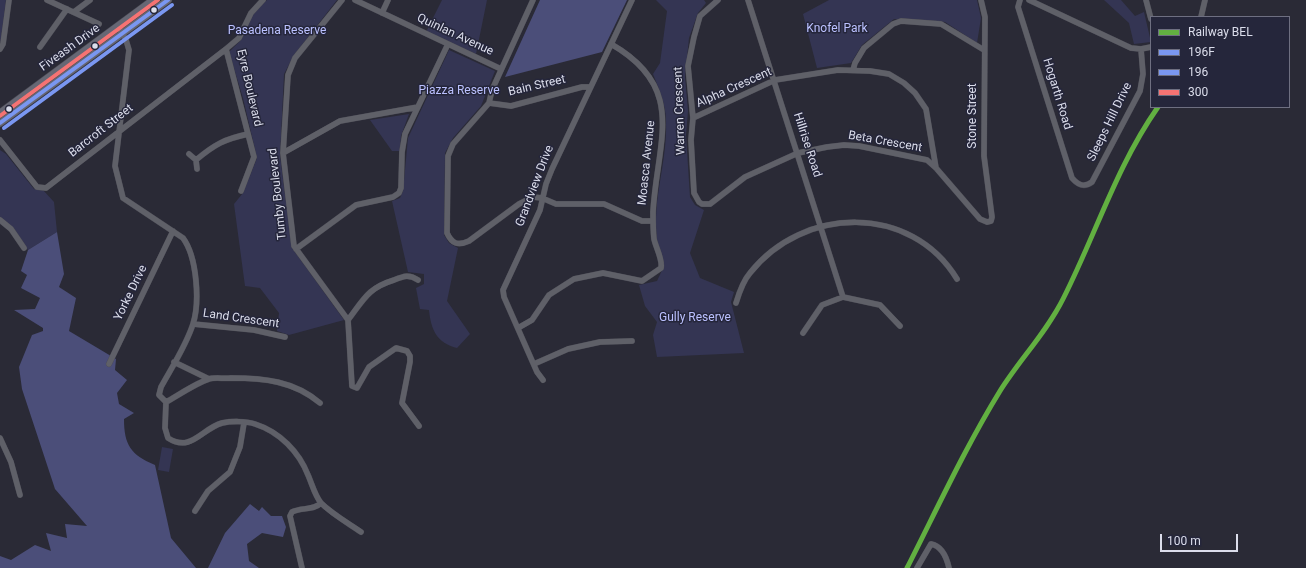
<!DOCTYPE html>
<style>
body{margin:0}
#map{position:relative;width:1306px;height:568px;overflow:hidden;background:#2a2a36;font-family:Roboto,sans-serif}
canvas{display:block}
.legend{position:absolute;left:1150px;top:16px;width:140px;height:92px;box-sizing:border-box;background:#25263b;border:1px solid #6e6f81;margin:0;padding:5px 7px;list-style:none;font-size:12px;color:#dbddeb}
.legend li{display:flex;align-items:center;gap:8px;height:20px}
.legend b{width:20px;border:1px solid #6e6f81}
.scale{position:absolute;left:1160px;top:534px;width:78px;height:18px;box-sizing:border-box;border:2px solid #dbddeb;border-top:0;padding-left:5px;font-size:12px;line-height:14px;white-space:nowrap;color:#dbddeb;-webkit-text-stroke:3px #25263b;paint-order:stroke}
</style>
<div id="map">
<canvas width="1306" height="568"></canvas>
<ul class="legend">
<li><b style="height:5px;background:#62b041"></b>Railway BEL</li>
<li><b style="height:5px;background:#7a97f1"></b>196F</li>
<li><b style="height:5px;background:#7a97f1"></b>196</li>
<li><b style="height:5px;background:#f57373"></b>300</li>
</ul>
<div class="scale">100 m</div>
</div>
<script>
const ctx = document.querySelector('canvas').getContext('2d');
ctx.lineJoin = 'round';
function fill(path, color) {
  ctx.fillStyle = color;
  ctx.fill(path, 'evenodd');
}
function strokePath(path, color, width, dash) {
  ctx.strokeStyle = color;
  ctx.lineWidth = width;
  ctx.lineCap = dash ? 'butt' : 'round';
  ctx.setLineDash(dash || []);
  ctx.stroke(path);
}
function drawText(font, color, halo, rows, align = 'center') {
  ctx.font = font + ' Roboto,sans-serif';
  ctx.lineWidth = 3;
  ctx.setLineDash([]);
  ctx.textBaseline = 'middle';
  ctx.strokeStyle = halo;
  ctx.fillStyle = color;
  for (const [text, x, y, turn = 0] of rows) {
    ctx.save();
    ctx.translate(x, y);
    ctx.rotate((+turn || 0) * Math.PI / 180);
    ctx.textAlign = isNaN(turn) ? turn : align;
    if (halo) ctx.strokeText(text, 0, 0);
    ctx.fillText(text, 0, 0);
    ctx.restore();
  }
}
const green = new Path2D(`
 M0,0H6L0,46Z
 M267,0H337L294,55L284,74L280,156L292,248L344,320L289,335L277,331L279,313L260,288L245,286L234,204L243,193L257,158L243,98L229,52L241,40L254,12Z
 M442,0H487L476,54L426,32Z
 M656,0H704L706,3L698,13L689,38L685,77L688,111L686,135L690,197L695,205L704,210L690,253L700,278L734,292L731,302L744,353L657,357L653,335L657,322L645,306L639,285L657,281L664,266C644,215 668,172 666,121C666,105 659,89 653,74L660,63L667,11Z
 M829,0H977L981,18L977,43L945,22L894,19L862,45L851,63L817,68L803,14Z
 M1104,0H1121L1135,16L1144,12L1151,42L1134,44L1129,23Z
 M449,50L495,71L481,106L453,138L445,153L444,235L449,243L458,248L447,301L470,334L457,348C437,343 431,330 429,310L420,309L416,288L424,284V274L408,272L392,201L400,198L403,191L408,138Z
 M409,114L401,136L400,151H392L370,120Z
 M0,150L6,154L34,189L43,190L54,202L57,232L28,250L9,224L0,217Z
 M162,447L173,449L169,472L158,470Z`);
const forest = new Path2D(`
 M540,0H627L602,52L505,77Z
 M57,232L64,274L59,287L76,298L69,331L116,359L115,370L127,380L117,393L119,404L134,413L124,419C124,445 131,455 155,465L171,538L196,568H0V556L11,560L35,545L51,551L46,533L67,538L65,524L87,526L55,489L22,389L19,367L32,335L43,331V328L14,310L35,309L40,298L21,288L27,275L21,271L28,250Z
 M250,504L259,511L262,507L271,516H282L286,527L283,537L262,533L247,544L249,561L259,568H208L225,533Z`);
const minor = new Path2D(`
 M47,0L99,24
 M342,0L295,58L288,75L283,153L294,246L348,320L352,386L357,388L369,367L396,348L407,351L410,356V362L402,403L419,426
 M355,0L501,69
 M533,0L492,90L489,103L453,144L448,156L447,233C452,244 458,246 469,241L519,204L533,197L542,198L556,204H604L642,221H653
 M718,0L700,16L694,37L688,66L693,118L691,140L694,193L699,202L702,204H710L745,177L798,153L827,147L844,145L859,146L927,160L936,168L980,219L987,222L991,221L992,217L984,156L985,17L981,0
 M748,0L843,297
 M1020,0L1018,7L1072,178C1078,185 1084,188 1092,182L1140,91L1143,74L1141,49L1151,47
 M1029,0L1131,48L1141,49
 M1146,0L1151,19
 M74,12L90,0
 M382,13L388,0
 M1201,17L1205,0
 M118,26L126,40L129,50L115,166L123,198L183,238C197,257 200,302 193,324C186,346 172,367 161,387L159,395L166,402L165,428L168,438C191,453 201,429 222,423C232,421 246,421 255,424C280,432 299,452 308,475C312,484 315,496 321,503C332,514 348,523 361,532
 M40,47L67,9
 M0,49L3,44L9,0
 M853,70L855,63L864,48L893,24L901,21L941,24L984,50
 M489,103L511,106L582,87H590
 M693,118L775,80L838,70L870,71L889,74L904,83L915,93L926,109L936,168
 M0,140L37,187L46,188L226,49
 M283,153L340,121L418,107
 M189,154L196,160L197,169
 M196,160C215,144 225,139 248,134
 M241,191L254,157L226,49L239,38L251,13L263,0
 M0,220L11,229L24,248
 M296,249L356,205L393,197L399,193L401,188L402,152L405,134L448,44
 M736,303C739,293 743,281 750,273C803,206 911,203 957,279
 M348,320C364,299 368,288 394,280C404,276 409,274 418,280
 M193,324L254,330L285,337
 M518,328L532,320L549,295L574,279L603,273L642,281L661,268C663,260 656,248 654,239C653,230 653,220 653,212C657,141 688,88 611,44
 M803,333L822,305L843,297L880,305L900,326
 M174,362L209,379
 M109,364L173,231
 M534,364L568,349L600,342L632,341
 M543,380L537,372L504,297L503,290L540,210L546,184L552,169L632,0
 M166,402C177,396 198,382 209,379C215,377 224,379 231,378C264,378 294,381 320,403
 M0,438L11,462L20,495
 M195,511L208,491L230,472L240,447L244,423
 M302,568L290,516L292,512C301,507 313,511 321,503
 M917,568L931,544C942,546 947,559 949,568`);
const major = new Path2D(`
 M0,113L153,0
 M0,123L168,0`);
const bus1 = new Path2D(`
 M0,123L168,0`);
const bus2 = new Path2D(`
 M4,128L172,5`);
const bus3 = new Path2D(`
 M0,116L158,0`);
const rail1 = new Path2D(`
 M907,568C937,509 965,448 1000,391C1020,359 1046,333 1063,299C1096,234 1116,167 1158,107`);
const markers = [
 [154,10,3.5,"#dbddeb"],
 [95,46,3.5,"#dbddeb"],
 [9,109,3.5,"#dbddeb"]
];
const parkNames = [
 ["Knofel Park",837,29],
 ["Pasadena Reserve",277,31],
 ["Piazza Reserve",459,91],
 ["Gully Reserve",695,318]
];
const streetNames = [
 ["Quinlan Avenue",455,35,25],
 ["Fiveash Drive",70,48,-36],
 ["Bain Street",537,86,-13],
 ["Eyre Boulevard",249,88,77],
 ["Alpha Crescent",734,88,-24],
 ["Hogarth Road",1057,94,73],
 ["Warren Crescent",680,111,-92],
 ["Stone Street",973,116,-90],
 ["Sleeps Hill Drive",1110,122,-64],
 ["Barcroft Street",101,131,-38],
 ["Beta Crescent",885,142,10],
 ["Hillrise Road",807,145,72],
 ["Moasca Avenue",647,163,-84],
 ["Grandview Drive",535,186,-69],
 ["Tumby Boulevard",278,194,-96],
 ["Yorke Drive",131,293,-64],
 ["Land Crescent",241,319,8]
];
fill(green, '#343553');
fill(forest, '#4b4e79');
strokePath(minor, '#484852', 6);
strokePath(major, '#484852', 8);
strokePath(minor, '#5f6068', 5.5);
strokePath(major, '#666774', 7);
strokePath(bus1, '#7a97f1', 4);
strokePath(bus2, '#7a97f1', 4);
strokePath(bus3, '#f57373', 4);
strokePath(rail1, '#62b041', 5);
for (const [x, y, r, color] of markers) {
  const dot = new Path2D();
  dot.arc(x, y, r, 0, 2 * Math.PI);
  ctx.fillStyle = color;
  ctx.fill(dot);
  strokePath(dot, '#25263b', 1.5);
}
drawText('12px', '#bbc1ff', '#25263b', parkNames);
drawText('12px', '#dbddeb', '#25263b', streetNames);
</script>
